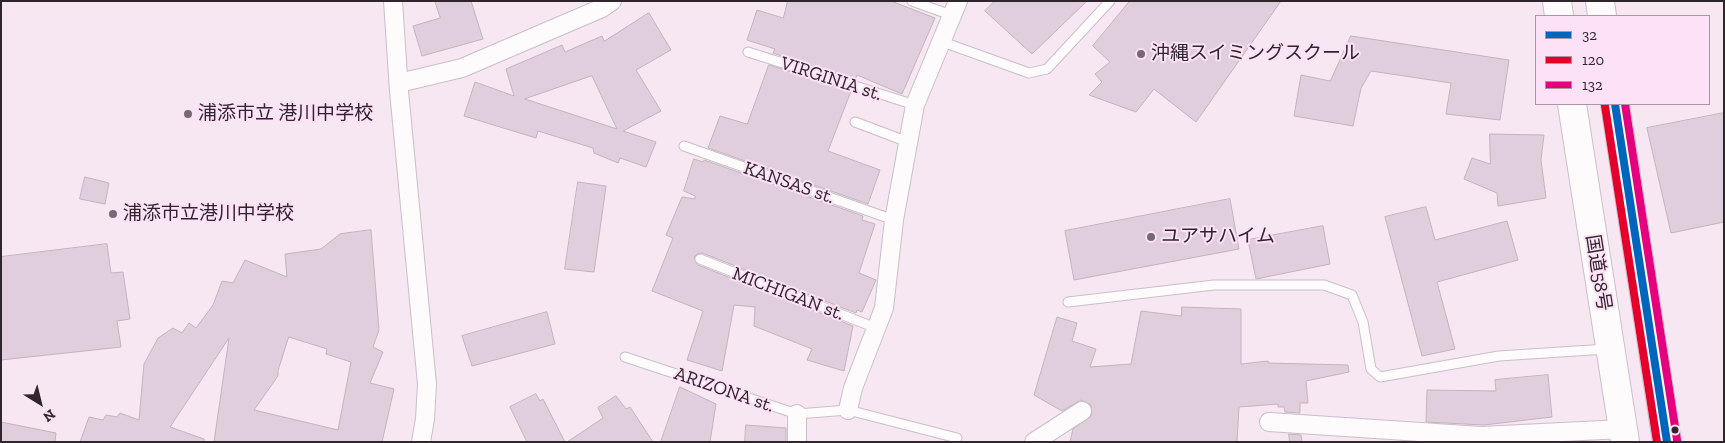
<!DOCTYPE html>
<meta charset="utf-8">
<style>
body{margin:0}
#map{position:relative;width:1725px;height:443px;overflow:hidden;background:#f7e7f2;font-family:"Zilla Slab",serif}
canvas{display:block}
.frame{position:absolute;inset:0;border:2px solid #2f252d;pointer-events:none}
.legend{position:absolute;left:1535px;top:15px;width:175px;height:90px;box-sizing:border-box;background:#fde1f6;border:1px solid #ab96a6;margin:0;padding:6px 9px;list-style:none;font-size:15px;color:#2f252d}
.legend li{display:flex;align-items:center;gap:10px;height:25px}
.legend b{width:25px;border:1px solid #ab96a6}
.north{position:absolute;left:15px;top:378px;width:50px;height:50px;-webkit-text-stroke:4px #fde1f6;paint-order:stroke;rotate:144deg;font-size:14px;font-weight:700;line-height:20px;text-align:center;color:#2f252d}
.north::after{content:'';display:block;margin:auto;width:18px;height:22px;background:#2f252d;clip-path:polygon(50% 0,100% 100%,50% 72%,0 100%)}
</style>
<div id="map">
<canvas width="1725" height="443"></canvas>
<div class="frame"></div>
<ul class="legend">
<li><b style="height:6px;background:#0065bd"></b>32</li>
<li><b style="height:6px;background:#e4002b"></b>120</li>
<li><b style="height:6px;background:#e5007d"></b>132</li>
</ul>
<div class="north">N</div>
</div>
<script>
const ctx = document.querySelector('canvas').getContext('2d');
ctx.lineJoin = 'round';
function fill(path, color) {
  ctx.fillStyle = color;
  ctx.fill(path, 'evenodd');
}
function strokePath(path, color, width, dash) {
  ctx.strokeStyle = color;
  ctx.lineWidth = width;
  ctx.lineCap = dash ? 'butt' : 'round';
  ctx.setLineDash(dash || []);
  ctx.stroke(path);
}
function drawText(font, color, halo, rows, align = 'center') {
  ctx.font = font + ' "Zilla Slab","Noto Sans JP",serif';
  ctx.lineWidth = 4;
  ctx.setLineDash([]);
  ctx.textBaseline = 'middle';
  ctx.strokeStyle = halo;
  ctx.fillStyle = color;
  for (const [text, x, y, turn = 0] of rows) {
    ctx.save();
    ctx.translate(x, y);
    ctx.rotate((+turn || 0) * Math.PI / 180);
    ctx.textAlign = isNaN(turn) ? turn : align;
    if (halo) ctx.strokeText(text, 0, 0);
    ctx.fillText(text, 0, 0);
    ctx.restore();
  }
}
const building = new Path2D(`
 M435,1H471L483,39L422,56L413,26L440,18Z
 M788,1H891L935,18L902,94L857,75L855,80L773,53L775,49L747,40L757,10L783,18Z
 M995,1H1087L1032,54L985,11Z
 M1130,1H1281L1196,122L1154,89L1136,112L1089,95L1102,82L1095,74L1110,62L1093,46Z
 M649,13L671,50L636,70L661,111L623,131L656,142L646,167L620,158L618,163L594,153L593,148L538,131L536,138L464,116L475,82L514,96L506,69L562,45L565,52L602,36L604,41ZM592,76L617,129L525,99Z
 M1351,36L1509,60L1500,120L1446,114L1451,83L1371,71L1361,88L1353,126L1294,116L1301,75L1330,81Z
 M769,65L851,91L828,151L880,170L868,204L708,148L720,116L747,124Z
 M1724,113V222L1671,233L1647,128Z
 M1490,134L1544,135L1541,160L1546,198L1498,206L1497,193L1464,179L1472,158L1490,164Z
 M694,159L703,162L704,160L863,216L862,220L875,224L859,273L876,280L862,312L857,310L856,313L702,253L697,254L694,257L698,265L853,326L844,371L807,360L812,349L754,326L755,307L734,305L722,371L687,360L703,311L652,291L673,238L666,235L682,197L695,199V196L684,191Z
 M85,177L109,183L105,204L80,199Z
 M578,182L606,186L594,272L565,269Z
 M1230,199L1239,249L1074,280L1065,231Z
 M1426,207L1435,240L1507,221L1518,260L1437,282L1455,349L1422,356L1385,217Z
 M1323,226L1330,264L1256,279L1248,240Z
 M371,230L379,330L373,347L383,352L370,383L394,389L382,442H214L229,338L170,427L204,439V442H80L89,417L103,420L106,415L117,417L120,413L139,420L144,364L158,338L173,328L182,333L189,323L196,328L213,305L222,281L233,283L245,260L287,277L285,254L321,249L340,234ZM289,337L327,349L326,354L351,362L338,430L254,410L278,376V371Z
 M107,244L111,273L123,272L130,319L117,321L121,347L1,360V257Z
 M1182,307L1241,309V364L1268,361V363L1348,365L1349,372L1306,381L1308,403H1300V413L1285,412L1284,407H1278V404L1239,407L1237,442H1070L1073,429L1091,416V405L1081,400L1062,411L1034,395L1057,317L1077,323L1072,341L1096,349L1090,367L1131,364L1141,311L1181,316Z
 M547,312L555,344L472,366L462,336Z
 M1548,375L1552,417L1484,425L1426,422L1427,390L1496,391L1495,380Z
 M680,387L716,404L710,442H661Z
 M536,394L540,401L543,399L565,442H527L510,407Z
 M616,396L626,409L630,407L653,442H567L603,418L598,408Z
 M1,422L56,433L55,442H1Z
 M746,425L786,428V442H745Z
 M1289,434L1301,435L1302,442H1290Z`);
const lane = new Path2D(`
 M912,1L951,15
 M940,41L1029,73L1047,69L1110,1
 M748,52L915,105
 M855,122L908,142
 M684,146L894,220
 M700,259L876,328
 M1068,302L1214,285H1324L1352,295L1363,322L1371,369L1380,377L1499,356L1607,349
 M625,357L797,414L848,410L957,438`);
const street = new Path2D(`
 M393,1L399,91L427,384L425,419L421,442
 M399,83L462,68L602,8L612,1
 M848,410L853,388L884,308L894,220L915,105L958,1
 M1269,422L1481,436L1623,429
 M797,442V414
 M1034,442L1082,411`);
const highway = new Path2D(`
 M1557,1L1559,16
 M1600,1L1602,16
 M1572,104L1625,442
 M1615,104L1667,442`);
const bus1 = new Path2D(`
 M1615,104L1667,442`);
const bus2 = new Path2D(`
 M1605,106L1657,442`);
const bus3 = new Path2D(`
 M1625,104L1677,440`);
const markers = [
 [1141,54,5,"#756972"],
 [188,114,5,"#756972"],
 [113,214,5,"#756972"],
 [1151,237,5,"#756972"],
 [1675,430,4.5,"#2f252d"]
];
const poiNames = [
 ["沖縄スイミングスクール",1151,54],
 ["浦添市立 港川中学校",198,114],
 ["浦添市立港川中学校",123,214],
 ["ユアサハイム",1161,237]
];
const streetNames = [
 ["VIRGINIA st.",831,79,18],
 ["KANSAS st.",789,183,19],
 ["国道58号",1598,273,81],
 ["MICHIGAN st.",788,294,21],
 ["ARIZONA st.",724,390,19]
];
fill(building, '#e1cedc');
strokePath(building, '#c1b4bd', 1);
strokePath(lane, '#cbbfc8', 11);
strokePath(street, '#cbbfc8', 20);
strokePath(highway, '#cbbfc8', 30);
strokePath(lane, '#fefbfd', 9);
strokePath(street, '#fefbfd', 18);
strokePath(highway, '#fefbfd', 28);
strokePath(bus1, '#0065bd', 8);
strokePath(bus2, '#e4002b', 8);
strokePath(bus3, '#e5007d', 8);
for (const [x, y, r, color] of markers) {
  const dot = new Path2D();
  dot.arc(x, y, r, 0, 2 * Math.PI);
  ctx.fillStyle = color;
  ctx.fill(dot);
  strokePath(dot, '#fde1f6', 2);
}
drawText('19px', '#2f252d', '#fde1f6', poiNames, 'left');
drawText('19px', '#2f252d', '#fde1f6', streetNames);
</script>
